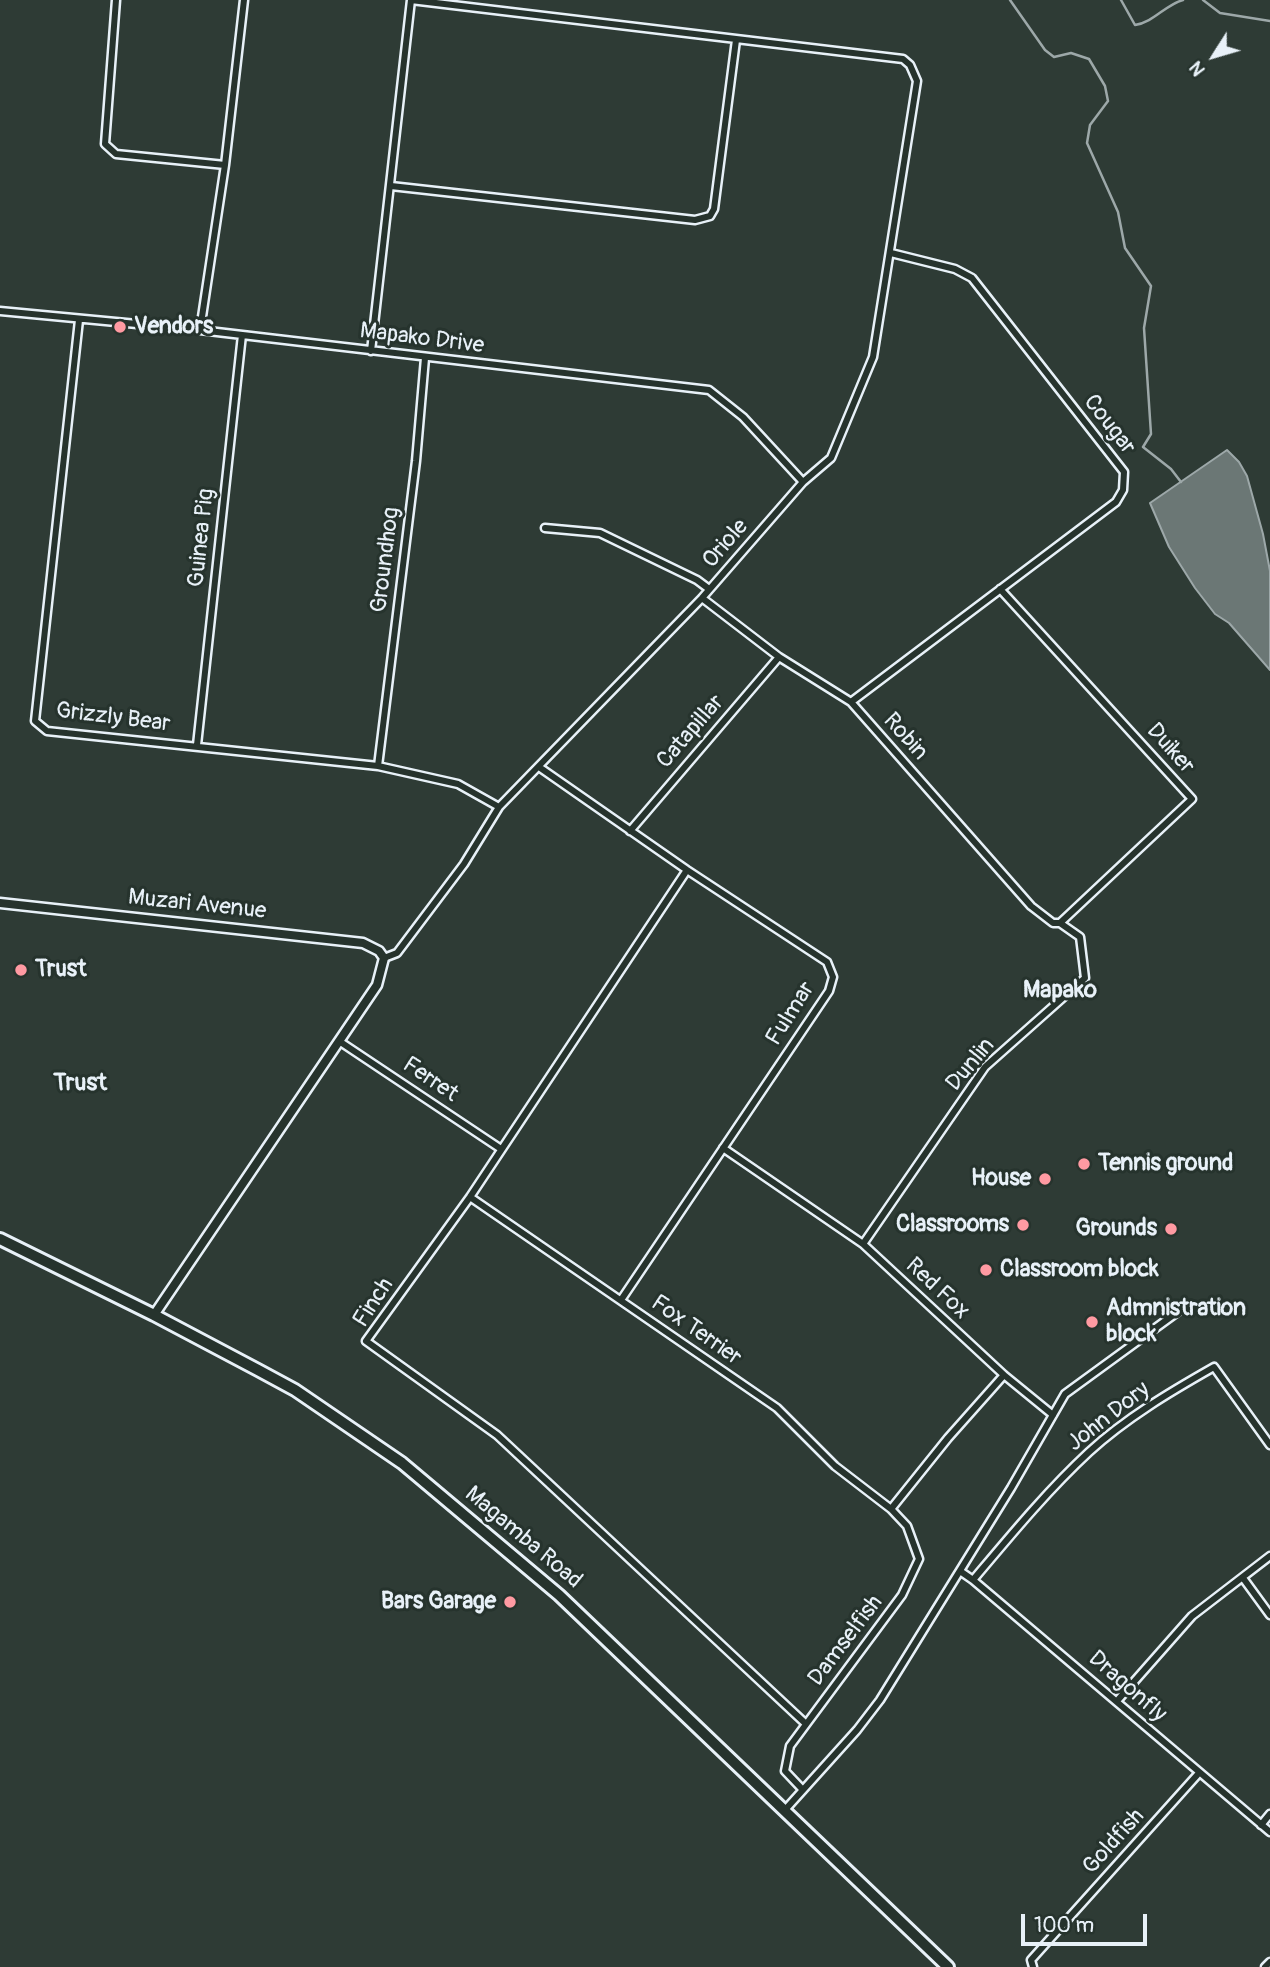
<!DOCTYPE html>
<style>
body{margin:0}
#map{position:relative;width:1270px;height:1967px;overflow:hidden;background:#2e3b35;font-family:Pangolin,sans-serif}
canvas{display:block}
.north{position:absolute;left:1179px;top:21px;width:70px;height:70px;-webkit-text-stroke:5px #26332d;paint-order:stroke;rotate:233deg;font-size:19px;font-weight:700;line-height:28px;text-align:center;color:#e8f1f8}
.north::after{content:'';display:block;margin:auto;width:24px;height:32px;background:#e8f1f8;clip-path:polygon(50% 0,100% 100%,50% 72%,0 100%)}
.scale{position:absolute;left:1021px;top:1914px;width:126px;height:32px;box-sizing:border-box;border:4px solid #e8f1f8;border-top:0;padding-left:9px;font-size:21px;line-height:24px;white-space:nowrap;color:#e8f1f8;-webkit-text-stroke:5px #26332d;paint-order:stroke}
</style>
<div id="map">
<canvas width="1270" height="1967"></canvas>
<div class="north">N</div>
<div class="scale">100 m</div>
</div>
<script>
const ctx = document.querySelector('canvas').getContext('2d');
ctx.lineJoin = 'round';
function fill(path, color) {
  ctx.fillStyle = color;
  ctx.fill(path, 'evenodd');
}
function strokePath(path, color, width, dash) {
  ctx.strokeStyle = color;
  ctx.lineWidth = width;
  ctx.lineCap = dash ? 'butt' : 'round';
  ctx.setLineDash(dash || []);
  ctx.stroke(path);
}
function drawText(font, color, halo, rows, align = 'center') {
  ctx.font = font + ' Pangolin,sans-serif';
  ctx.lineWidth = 6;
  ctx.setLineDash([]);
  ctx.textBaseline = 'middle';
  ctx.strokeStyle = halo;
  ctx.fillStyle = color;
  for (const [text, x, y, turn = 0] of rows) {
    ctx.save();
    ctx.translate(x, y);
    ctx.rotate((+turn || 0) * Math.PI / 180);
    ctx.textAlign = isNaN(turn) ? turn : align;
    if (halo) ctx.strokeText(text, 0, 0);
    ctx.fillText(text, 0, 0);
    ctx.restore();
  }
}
const water = new Path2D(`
 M1227,450L1239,462L1247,476L1263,534L1270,571V670L1229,623L1215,614L1195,588L1169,547L1150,503Z`);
const stream = new Path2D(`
 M1010,0L1045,50L1054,57L1071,53L1089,59L1105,86L1108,101L1090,125L1087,143L1118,212L1125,248L1151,286L1144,328L1151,434L1143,447L1171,469L1181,482
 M1121,0L1135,25C1154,22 1165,5 1183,0
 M1203,0L1220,13L1270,21`);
const minor = new Path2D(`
 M116,0L105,144L116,154L225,165
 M391,186L695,220L710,216L714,209L736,40
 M0,311L200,330L709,390L743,417L803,482
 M79,320L35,721L47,731L378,766L458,784L499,807
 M200,330L225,165L244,0
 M371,351L411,0
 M545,528L600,533L697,580L709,589
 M1000,589L1192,799L1060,923
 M702,598L779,657L851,702L1031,906L1053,923H1060L1080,937L1085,978L985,1067L863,1244
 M851,702L1116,502L1123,490L1124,472L972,278L955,269L891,253
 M197,745L242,335
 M378,766L416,461L425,358
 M539,767L687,870L827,962L833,977L829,991L621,1300
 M630,831L779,657
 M687,870L470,1197L366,1341L497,1435L806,1724
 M384,958L397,953L464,864L499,807L702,598L803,482L831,458L873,357L917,81L910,65L903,59L411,0
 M339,1041L501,1149
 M723,1148L863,1244L1004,1375L1053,1415
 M470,1197L777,1408L835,1466L891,1509L907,1526L919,1559L902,1595L790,1746L785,1771L803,1790
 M891,1509L948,1438L1004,1375
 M960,1571L973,1580L1270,1832
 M1243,1578L1270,1615
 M973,1580C1010,1536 1047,1491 1089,1452C1126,1418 1170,1392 1214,1367L1270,1445
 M1117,1701L1192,1616L1270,1556
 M784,1811L857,1730L880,1700L1011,1488L1065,1394L1183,1308
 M1261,1825L1270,1814
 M1033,1967L1031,1960L1199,1773
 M1265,1967L1270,1962`);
const tertiary = new Path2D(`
 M0,903L363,943L379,951L384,958L377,985L154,1315`);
const trunk = new Path2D(`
 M0,1239L154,1315L258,1370L295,1390L402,1463L559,1595L948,1967`);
const markers = [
 [120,327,7,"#ff9aa2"],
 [21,970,7,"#ff9aa2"],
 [1084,1164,7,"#ff9aa2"],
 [1045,1179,7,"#ff9aa2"],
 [1023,1225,7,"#ff9aa2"],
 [1171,1229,7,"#ff9aa2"],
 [986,1270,7,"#ff9aa2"],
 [1092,1322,7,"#ff9aa2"],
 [510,1602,7,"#ff9aa2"]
];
const poiNames = [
 ["Vendors",134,327],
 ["Trust",35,970],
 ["Tennis ground",1098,1164],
 ["House",1031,1179,"right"],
 ["Classrooms",1009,1225,"right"],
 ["Grounds",1157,1229,"right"],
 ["Classroom block",1000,1270],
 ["Admnistration",1106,1309],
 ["block",1106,1335],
 ["Bars Garage",496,1602,"right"]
];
const streetNames = [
 ["Mapako Drive",422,339,7],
 ["Cougar",1109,425,52],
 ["Guinea Pig",202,538,-84],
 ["Oriole",726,544,-49],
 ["Groundhog",386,560,-83],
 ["Grizzly Bear",113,718,7],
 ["Catapillar",691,732,-49],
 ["Robin",905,737,48],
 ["Duiker",1170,749,48],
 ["Muzari Avenue",197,905,6],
 ["Fulmar",791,1014,-58],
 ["Dunlin",971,1065,-50],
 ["Ferret",430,1080,34],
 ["Red Fox",937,1289,43],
 ["Finch",374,1303,-57],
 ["Fox Terrier",696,1331,35],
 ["John Dory",1109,1417,-38],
 ["Magamba Road",523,1538,40],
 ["Damselfish",846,1641,-53],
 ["Dragonfly",1127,1687,41],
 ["Goldfish",1114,1842,-48]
];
const neighbourhoodNames = [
 ["Mapako",1060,991],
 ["Trust",80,1084]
];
fill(water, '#6b7775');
strokePath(water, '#9da8a9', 2);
strokePath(stream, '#9da8a9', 2.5);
strokePath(minor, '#e8f1f8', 11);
strokePath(tertiary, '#e8f1f8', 13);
strokePath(trunk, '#e8f1f8', 16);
strokePath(minor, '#26332d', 6);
strokePath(tertiary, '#26332d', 8);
strokePath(trunk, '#26332d', 10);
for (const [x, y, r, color] of markers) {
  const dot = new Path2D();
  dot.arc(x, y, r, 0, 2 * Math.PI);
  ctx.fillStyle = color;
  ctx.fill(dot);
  strokePath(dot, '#26332d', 2.5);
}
drawText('bold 23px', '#e8f1f8', '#26332d', poiNames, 'left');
drawText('23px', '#e8f1f8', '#26332d', streetNames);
drawText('bold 24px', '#e8f1f8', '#26332d', neighbourhoodNames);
</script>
